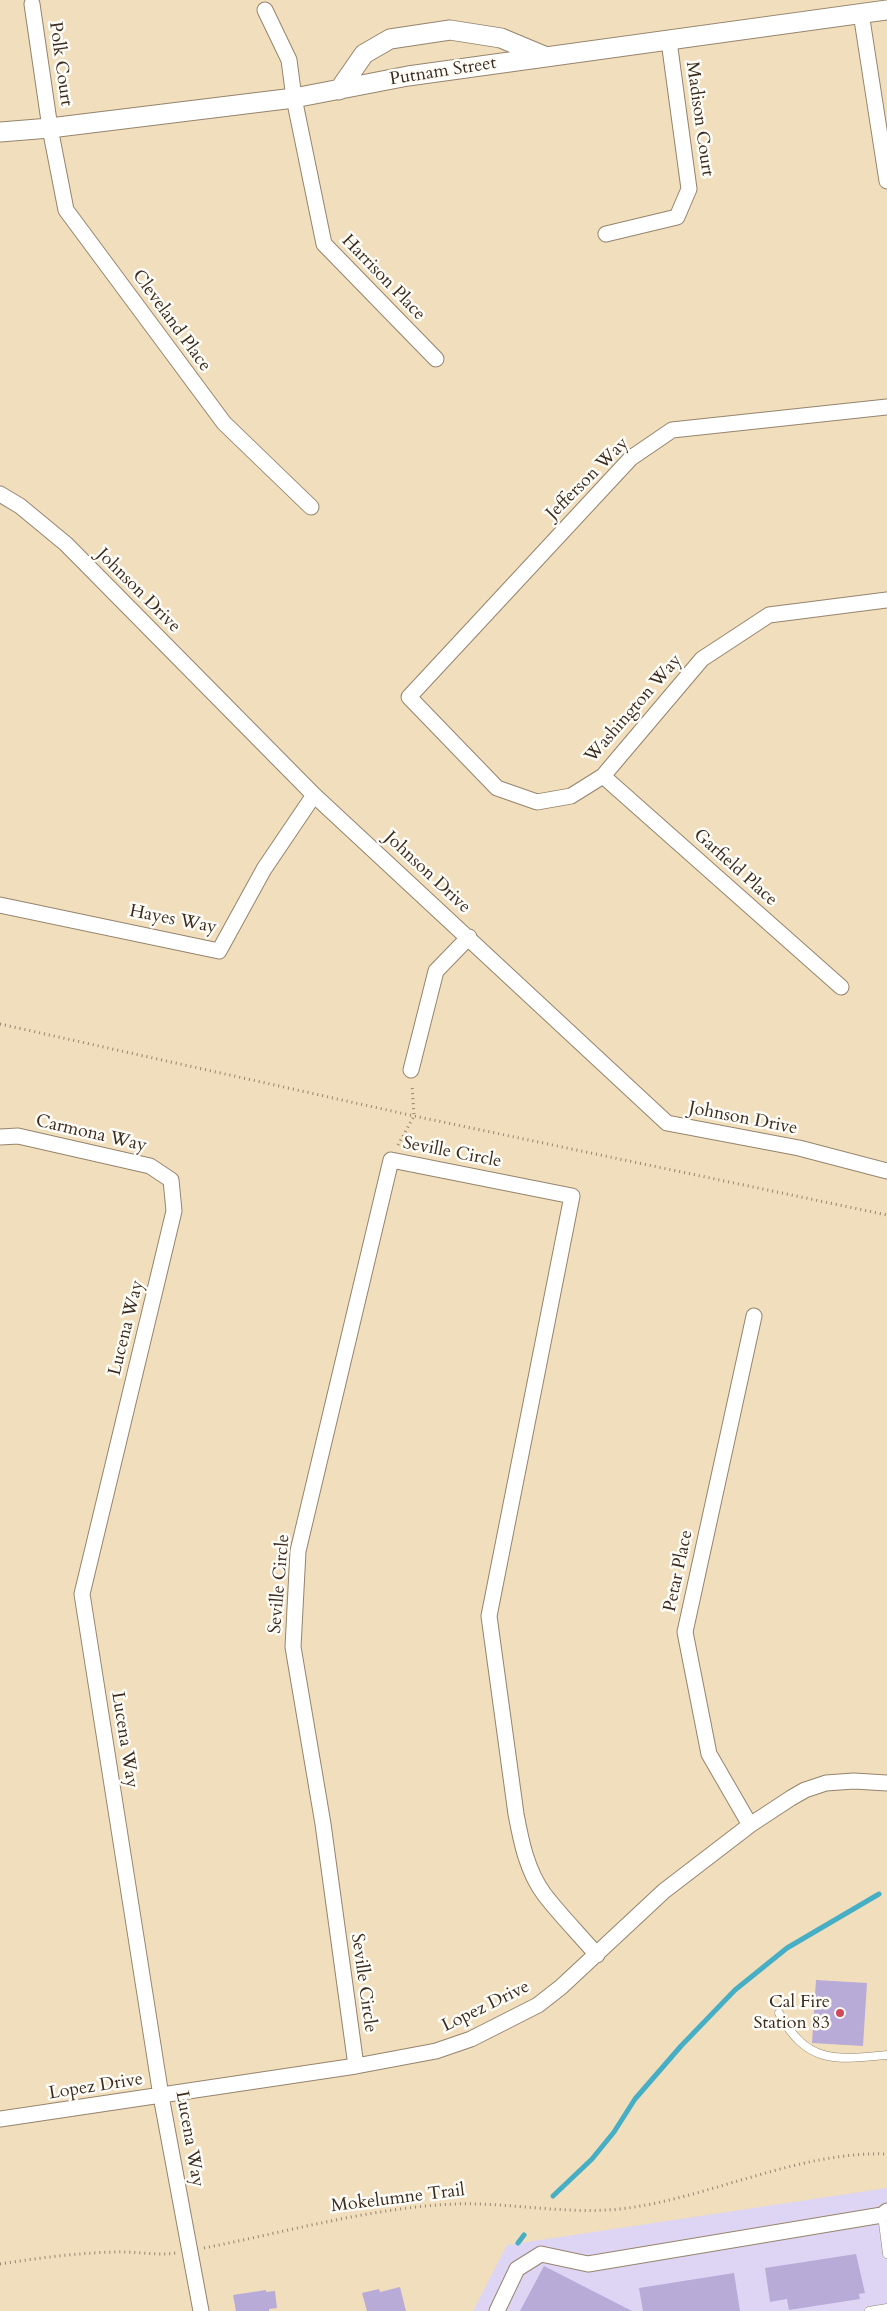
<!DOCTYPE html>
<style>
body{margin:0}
canvas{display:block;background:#f0debc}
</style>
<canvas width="887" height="2311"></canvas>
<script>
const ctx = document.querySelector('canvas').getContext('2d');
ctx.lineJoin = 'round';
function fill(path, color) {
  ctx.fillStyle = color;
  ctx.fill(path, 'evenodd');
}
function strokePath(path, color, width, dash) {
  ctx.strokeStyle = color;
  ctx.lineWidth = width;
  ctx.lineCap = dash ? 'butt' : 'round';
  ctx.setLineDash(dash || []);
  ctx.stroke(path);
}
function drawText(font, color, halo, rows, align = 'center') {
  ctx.font = font + ' Cardo,serif';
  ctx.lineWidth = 5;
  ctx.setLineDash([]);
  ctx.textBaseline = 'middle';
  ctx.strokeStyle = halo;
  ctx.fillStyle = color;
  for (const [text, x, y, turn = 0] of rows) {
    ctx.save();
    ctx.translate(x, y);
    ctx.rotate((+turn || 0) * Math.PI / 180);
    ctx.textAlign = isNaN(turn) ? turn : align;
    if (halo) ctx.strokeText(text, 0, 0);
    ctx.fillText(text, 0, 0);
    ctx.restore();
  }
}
const built = new Path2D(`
 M887,2188V2311H473L507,2245Z`);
const stream = new Path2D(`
 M553,2196L592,2159L614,2132L635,2099L681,2046L735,1990L787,1948L879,1894
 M518,2243L524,2235`);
const building = new Path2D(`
 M816,1980L867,1983L863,2046L812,2043Z
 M856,2254L865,2293L859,2294L860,2299L789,2310L787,2299L770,2302L765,2268Z
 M544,2266L632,2311H520Z
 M734,2273L740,2311H643L639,2288Z
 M400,2287L406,2311H367L362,2293L379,2289L380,2292Z
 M266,2290V2292L275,2291L277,2308L269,2309V2311H236L233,2295Z`);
const path = new Path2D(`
 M0,1024L414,1116L887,1215
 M398,1145L414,1116L412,1085
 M204,2248C287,2232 369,2208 454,2204C512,2202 570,2216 628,2208C714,2196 800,2151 887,2154
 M0,2264C38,2258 76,2253 115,2252C135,2251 155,2256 176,2253`);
const service = new Path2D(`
 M779,2013C807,2064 834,2060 887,2055
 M882,2215L887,2254
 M869,2311L887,2308`);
const minor = new Path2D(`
 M32,4L50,128L66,210L224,423L311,507
 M265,10L289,60L294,98L324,244L436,359
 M861,13L887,181
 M606,234L677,217L689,189L669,41
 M887,407L672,430L631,458L409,697L497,788L537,802L571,796L603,776L702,659L769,615L887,600
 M0,494L20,506L66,544L314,795L667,1123L799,1148L887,1171
 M603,776L841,987
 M0,905L219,951L264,869L314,795
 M411,1070L436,971L469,937
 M0,1137L18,1136L150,1166L171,1180L174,1211L82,1594L161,2096L201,2311
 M750,1825L709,1754L685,1632L754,1316
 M356,2066L323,1824L293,1647L298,1551L391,1160L572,1196L489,1616L516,1814C521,1841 527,1871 544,1894C560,1915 580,1935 597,1955
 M0,2119L356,2066L436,2051L471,2039L538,2005L561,1987L664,1891L750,1825L791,1798L805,1790L826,1783L854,1781L887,1783
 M497,2311L517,2269L541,2254L588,2264L882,2215L887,2211`);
const tertiary = new Path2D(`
 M339,90L364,54L390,39L450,30L501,38L544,56
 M0,132L50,128L294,98L408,76L887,10`);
const markers = [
 [840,2013,5,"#d1495b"]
];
const streetNames = [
 ["Polk Court",60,64,82],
 ["Putnam Street",443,72,-9],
 ["Madison Court",699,119,82],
 ["Harrison Place",383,278,46],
 ["Cleveland Place",171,321,54],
 ["Jefferson Way",588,479,-45],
 ["Johnson Drive",138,591,45],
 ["Washington Way",634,709,-49],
 ["Garfield Place",735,868,42],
 ["Johnson Drive",427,873,43],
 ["Hayes Way",173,920,11],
 ["Johnson Drive",743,1119,11],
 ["Carmona Way",91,1134,13],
 ["Seville Circle",452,1153,11],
 ["Lucena Way",127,1328,-76],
 ["Petar Place",679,1571,-78],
 ["Seville Circle",280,1584,-85],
 ["Lucena Way",124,1740,81],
 ["Seville Circle",363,1983,82],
 ["Lopez Drive",486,2007,-26],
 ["Lopez Drive",96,2087,-9],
 ["Lucena Way",189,2139,80],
 ["Mokelumne Trail",398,2199,-7]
];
const poiNames = [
 ["Cal Fire",830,2003],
 ["Station 83",830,2024]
];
fill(built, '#ded5f5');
strokePath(stream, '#46afc5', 5);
fill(building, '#b8abd7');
strokePath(service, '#96846d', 9);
strokePath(minor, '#96846d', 17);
strokePath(tertiary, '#96846d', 21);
strokePath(path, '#96846d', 3, [1, 4]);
strokePath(service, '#fff', 8);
strokePath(minor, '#fff', 15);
strokePath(tertiary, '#fff', 19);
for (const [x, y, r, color] of markers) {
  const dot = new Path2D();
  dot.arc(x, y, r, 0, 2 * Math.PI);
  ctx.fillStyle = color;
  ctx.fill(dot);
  strokePath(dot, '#fdfcf7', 2);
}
drawText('18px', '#3b2a1e', '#fdfcf7', streetNames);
drawText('18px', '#3b2a1e', '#fdfcf7', poiNames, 'right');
</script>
